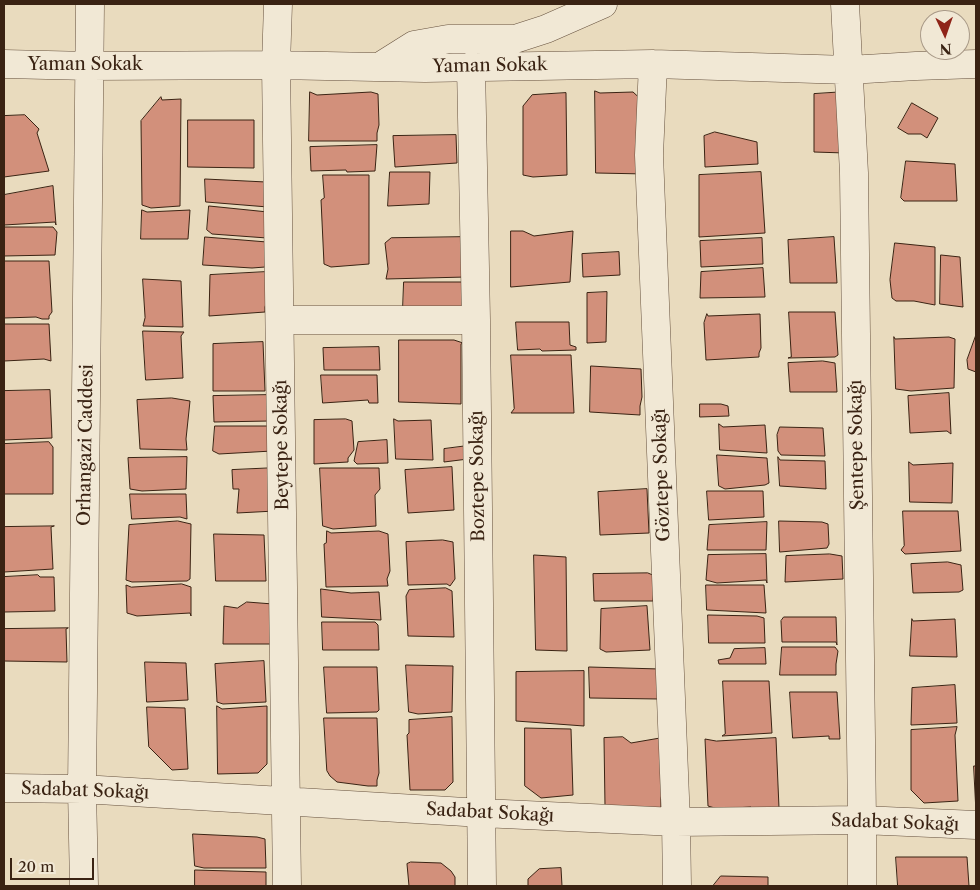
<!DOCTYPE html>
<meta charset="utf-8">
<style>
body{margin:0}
#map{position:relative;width:980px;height:890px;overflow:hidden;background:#e9dbbe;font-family:"Libre Caslon Text",serif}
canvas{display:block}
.frame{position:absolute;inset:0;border:5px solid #3a2313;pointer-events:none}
.north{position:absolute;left:920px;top:10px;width:50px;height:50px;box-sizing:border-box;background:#f1e8d5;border:1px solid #a89987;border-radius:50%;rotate:177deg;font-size:14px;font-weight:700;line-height:20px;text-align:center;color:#3a2313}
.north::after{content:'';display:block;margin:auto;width:18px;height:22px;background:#8f2418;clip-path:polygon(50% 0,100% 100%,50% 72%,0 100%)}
.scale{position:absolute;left:10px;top:858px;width:84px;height:22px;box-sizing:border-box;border:2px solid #3a2313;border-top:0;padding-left:6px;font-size:15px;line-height:18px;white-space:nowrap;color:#3a2313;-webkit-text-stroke:4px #f1e8d5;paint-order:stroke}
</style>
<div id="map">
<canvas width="980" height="890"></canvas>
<div class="frame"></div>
<div class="north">N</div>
<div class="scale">20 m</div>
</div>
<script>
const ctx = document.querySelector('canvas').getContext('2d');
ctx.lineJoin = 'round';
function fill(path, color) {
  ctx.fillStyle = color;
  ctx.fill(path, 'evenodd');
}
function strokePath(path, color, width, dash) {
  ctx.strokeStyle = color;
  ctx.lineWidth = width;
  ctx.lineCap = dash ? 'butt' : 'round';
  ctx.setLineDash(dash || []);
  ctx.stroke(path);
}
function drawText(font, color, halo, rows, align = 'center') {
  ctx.font = font + ' "Libre Caslon Text",serif';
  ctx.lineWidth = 5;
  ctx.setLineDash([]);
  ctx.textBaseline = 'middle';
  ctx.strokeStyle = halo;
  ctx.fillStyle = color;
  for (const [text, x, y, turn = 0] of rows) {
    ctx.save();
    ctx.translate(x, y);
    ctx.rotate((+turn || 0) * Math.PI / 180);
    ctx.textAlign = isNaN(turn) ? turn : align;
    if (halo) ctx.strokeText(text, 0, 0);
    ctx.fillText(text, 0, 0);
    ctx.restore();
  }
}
const building = new Path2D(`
 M595,91L600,93L633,92L645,103L646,174L596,173Z
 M310,92L317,95L371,92L378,94L379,125L377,133V141H309Z
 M845,92V153L814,152V94Z
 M566,93L567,175L533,177L523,175V106L532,95Z
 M161,97L162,100L181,99L180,206L151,208L142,205L141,121Z
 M912,103L938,118L927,138L921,134H908L898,128Z
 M25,115L39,129L37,133L49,171L4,177V116Z
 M188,120H254V168L188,167Z
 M715,132L757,142L758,164L705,167L704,136Z
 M456,135L457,163L395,167L393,136Z
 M377,145L375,171L347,172L346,170L311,171L310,147Z
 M906,161L955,164L957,201H904L901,198Z
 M390,172H430L429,204L388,206Z
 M761,172L765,233L699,237V175Z
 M323,175H369V264L331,267L324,264L321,200L324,198Z
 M205,179L266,182L268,207L206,202Z
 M53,186L56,225L55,222L4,225V195Z
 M209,206L268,212L267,238L212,234L207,230Z
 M142,210L147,212L190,210L188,239H141Z
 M4,227H53L57,232L55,255L4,256Z
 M511,231H523L534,236L573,231L570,282L511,287Z
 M205,237L267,242L265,267L252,268L203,265Z
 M467,237L466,277L386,279L388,269L385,243L391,238Z
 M834,237L837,283H790L788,240Z
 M762,238L763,264L701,267L700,241Z
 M895,243L935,247V305L914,301H896L892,298L890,280Z
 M619,252L620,275L583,277L582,254Z
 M941,255L960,257L963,307L940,304Z
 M4,261H49L52,312L49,316V319H42L36,317L4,318Z
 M763,268L765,297L700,298L701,272Z
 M266,272L267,300L265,307V312L209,316L210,275Z
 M143,279L181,281L183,327L143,326L145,318Z
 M404,282H463L462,308H403Z
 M607,292L606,342L587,343V293Z
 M789,312H835L838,355L835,357L788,358L791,357Z
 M707,314L708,316L760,314L761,348L759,353V357L706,360L704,323Z
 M516,322H569L570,345L576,347V350L542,351L540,349L518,350Z
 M4,324H49L51,361L44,359L4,361Z
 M143,331L184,332L181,336L183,378L146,380Z
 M976,335V372L968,369L967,360Z
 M894,337L895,339L949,337L955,339L954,388L911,391L896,389Z
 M399,340H454L463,343L461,344V404L399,402Z
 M263,342L265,391H213V344Z
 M379,347L380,370H324L323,348Z
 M511,355H571L574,413H511L514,409Z
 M823,361L835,363L837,392H790L788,363Z
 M591,366L641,369L642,397L640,406V415L590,412Z
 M321,375H377L378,403H369L368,400L323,403Z
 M50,390L52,438L4,440V391Z
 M949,393L951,434L947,431L910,433L908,396Z
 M269,395L270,421L214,422L213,396Z
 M172,398L190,401L186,439L187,450L140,449L137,400Z
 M700,404H721L728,406L729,416L700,417Z
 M346,419L352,421L354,450L348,458V462L314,464V420Z
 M394,419L398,421L431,420L433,460L396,459Z
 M719,424L723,427L765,425L767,453L720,450Z
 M215,426H270L272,451L219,454L213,451Z
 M780,427L823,428L825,456L781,455L778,451L777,435Z
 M387,440L388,463L357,464L354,461L358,442Z
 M49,442L53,447V494H4V444Z
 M475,445L476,458L444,462V449Z
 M717,455L767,458L769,483L765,485L725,489L719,486Z
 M187,457L186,489L142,491L130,489L128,458Z
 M778,457L780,460L825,461L826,489L780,486Z
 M909,462L913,465L953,463L952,503L910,502Z
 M452,467L454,510L408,513L405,470Z
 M276,468L275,511L237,513L239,489H233L232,470Z
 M320,468H379L380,489L375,495L376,526L333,529L323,526Z
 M647,489L649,533L600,535L598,492Z
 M707,491H763L764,517L709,520Z
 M130,494H186L187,519L180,517L132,519Z
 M903,511H958L961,551L905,554L901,550L904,546Z
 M178,521L191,524L190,579L187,581L132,582L126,580L129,525Z
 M779,521L822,522L828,524L829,544L827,548L780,552Z
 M767,522L766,550H707L709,525Z
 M54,526L51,527L53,569L4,572V527Z
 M327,531L331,533L379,531L388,534L390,571L387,579L388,586L326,587L324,544L326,543Z
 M214,534L264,535L266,581H216Z
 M443,540L453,542L455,579L450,586L447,584L408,585L406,542Z
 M766,554L767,583L766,580L717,583L706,580L708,555Z
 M830,554L842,556L843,579L785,582L786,556Z
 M534,555L566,557L567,651L536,650Z
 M948,562L961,565L963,590L959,592L913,593L911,564Z
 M648,573L655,576L653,601H594L593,574Z
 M38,575L40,577H54L55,611L4,612V577Z
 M182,584L191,587V616L190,613L137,616L127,613L126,585L131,587Z
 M706,585H764L766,613L707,610Z
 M446,588L452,591L454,637L408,636L406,596L409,590Z
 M321,589L351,593L379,592L381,620L322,617Z
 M247,602L273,604V644H223L224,606L237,608Z
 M647,606L650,650L606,652L600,649L601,609Z
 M708,615L757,616L764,618L765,643H709Z
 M784,617H836L837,645L836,642H782L781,621Z
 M912,619L913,621L955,619L957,657L910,656Z
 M322,622H375L378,625L379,650H323Z
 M68,628L66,629L67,662L4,661V629Z
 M782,647H835L838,651L836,664V675H780Z
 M765,648L766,664H719L718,660L730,658L734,649Z
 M264,661L266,702L223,704L217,702L215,664Z
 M145,662L186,663L188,700L147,702Z
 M406,665L453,666L452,712L418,714L409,712Z
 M324,667H377L379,710L377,712L327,713Z
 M589,667L660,669L659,699L590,698Z
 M584,671V726L516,721V672Z
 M723,681H769L772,733L722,736L725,734Z
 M955,685L957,723L911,725L912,688Z
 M790,692H837L840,739H829V736L793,738Z
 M217,706L222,709L267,706V764L258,773L218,774Z
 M147,707L185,708L188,769L172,770L149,747Z
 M452,717L453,782L445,790H410L407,735L409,733V720Z
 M324,718H377L379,773L377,780V786H368L337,782L330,776L327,771Z
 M957,727L955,735L958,801L924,803L911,790V730Z
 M525,728L571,729L573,795L541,798L525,786Z
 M623,737L631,743L660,738L663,787L661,799V809L605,806L604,738Z
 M776,738L779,808L751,810V807L718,809L708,806L705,739L716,741Z
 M974,766H976V812Z
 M193,834L257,837L265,839L266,868H204L195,866Z
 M896,857H967L969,886H898Z
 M411,862L441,863L451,871L455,877V886H409L407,864Z
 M561,868L562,886H528V879L539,869Z
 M195,870L266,872V886H195Z
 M721,876L768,877V886H713Z`);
const minor = new Path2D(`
 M278,4L276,65L287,886
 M845,4L854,173L862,820V886
 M4,64L90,66L276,65L425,68L653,64L849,70L916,66L976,64
 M653,64L649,155L676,822L677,886
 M471,66L476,320L482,886
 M379,67L414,45L448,39H515L546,29L603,4
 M280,320H476
 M4,788L82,789L482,813L676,822L862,820L976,825
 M84,886L82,789L90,4`);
const streetNames = [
 ["Yaman Sokak",85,65],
 ["Yaman Sokak",490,66,-1],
 ["Orhangazi Caddesi",86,445,-89],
 ["Beytepe Sokağı",282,445,-91],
 ["Şentepe Sokağı",857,445,-91],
 ["Göztepe Sokağı",662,475,-92],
 ["Boztepe Sokağı",478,476,-91],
 ["Sadabat Sokağı",85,791,2],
 ["Sadabat Sokağı",490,813,3],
 ["Sadabat Sokağı",895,823,2]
];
fill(building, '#d2907b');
strokePath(building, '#3a2313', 1);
strokePath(minor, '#66513e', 29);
strokePath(minor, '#f1e8d5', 28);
drawText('18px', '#3a2313', '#f1e8d5', streetNames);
</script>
